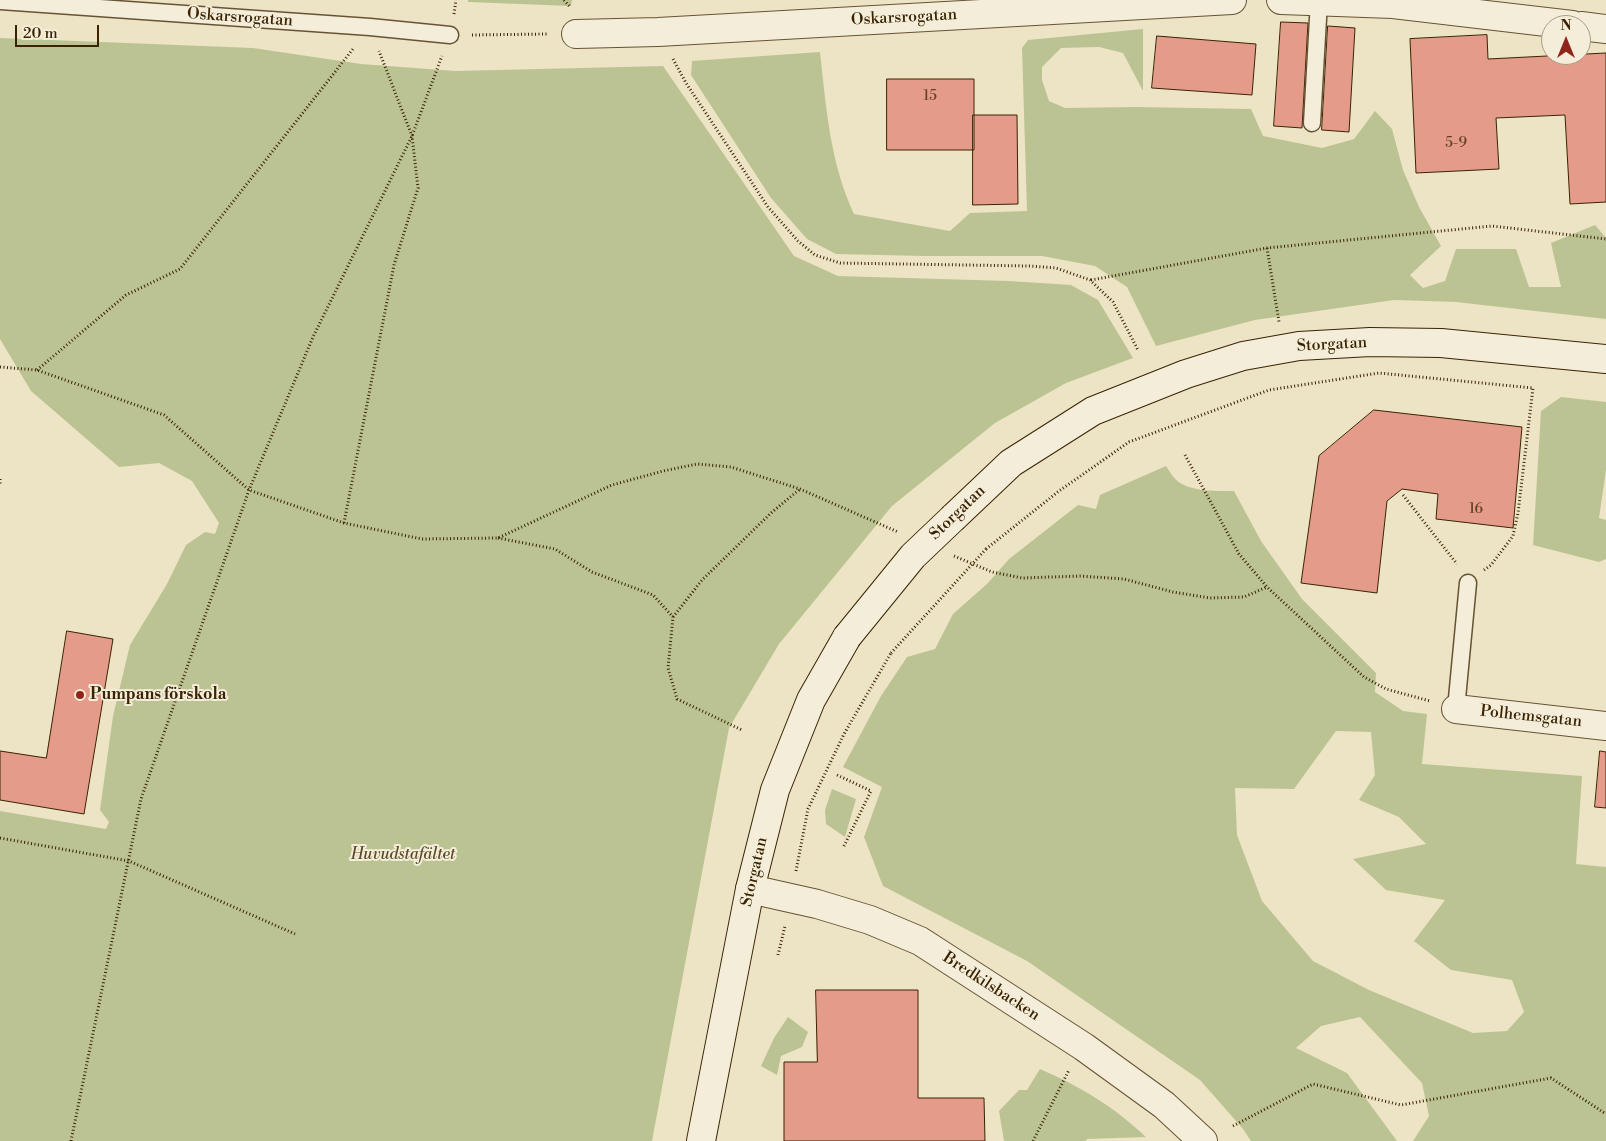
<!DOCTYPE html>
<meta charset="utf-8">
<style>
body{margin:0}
#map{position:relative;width:1606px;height:1141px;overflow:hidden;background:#ede4c5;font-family:"Libre Bodoni",serif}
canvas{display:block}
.north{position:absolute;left:1541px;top:15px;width:50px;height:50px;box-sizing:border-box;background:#f3edd9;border:1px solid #a99c83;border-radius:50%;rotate:0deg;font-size:14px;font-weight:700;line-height:20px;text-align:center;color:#3a2302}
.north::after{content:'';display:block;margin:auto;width:18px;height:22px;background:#8f2418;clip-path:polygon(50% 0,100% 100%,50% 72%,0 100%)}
.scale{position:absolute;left:15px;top:25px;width:84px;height:22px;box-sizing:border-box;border:2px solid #3a2302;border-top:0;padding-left:6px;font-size:15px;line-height:18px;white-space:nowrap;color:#3a2302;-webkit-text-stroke:4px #f3edd9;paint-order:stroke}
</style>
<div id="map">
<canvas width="1606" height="1141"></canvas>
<div class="north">N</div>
<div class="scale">20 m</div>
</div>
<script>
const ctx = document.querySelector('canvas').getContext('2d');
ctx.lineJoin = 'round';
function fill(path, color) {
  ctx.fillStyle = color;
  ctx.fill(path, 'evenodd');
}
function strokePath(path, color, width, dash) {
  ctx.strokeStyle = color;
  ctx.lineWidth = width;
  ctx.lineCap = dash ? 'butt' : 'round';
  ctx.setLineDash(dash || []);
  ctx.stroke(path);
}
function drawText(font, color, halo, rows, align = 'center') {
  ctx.font = font + ' "Libre Bodoni",serif';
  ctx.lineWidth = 4;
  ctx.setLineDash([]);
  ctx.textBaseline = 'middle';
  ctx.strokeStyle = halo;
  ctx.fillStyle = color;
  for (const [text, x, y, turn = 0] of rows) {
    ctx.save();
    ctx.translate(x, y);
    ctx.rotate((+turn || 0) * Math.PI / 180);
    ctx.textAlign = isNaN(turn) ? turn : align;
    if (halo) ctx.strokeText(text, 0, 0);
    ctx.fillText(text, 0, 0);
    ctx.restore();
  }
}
const green = new Path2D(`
 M468,0H572L571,6L468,2Z
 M1143,29V91L1123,53L1099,47L1061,48L1042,67V80L1049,101L1065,108L1135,107L1251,109L1263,136L1322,148L1354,139L1375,111L1392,129L1403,170L1419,207L1441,246L1410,275L1423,288L1445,281L1456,249H1516L1529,287H1561L1551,243L1595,225L1606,238V319L1456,302L1394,300L1255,320L1156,346L1127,287L1095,266L1042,256H924L836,254L807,239L771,198L691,75L692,61L820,52C826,106 830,163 854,214L950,231L970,213L1027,211L1022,48L1028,40Z
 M0,38L253,48L361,64L456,71L663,66L794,256L838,276L1009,281L1071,285L1098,300L1133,358L1066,383L995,423L892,506L779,644L729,728L652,1141H0V811L106,829L109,822L100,810L113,716L130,645L167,584L186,545L205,532L215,534L219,523L192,481L159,463L119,467L31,391L0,339Z
 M1561,397L1606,402V470L1599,518L1606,520V559L1599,562L1533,545L1541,411Z
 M1166,466C1170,472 1175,481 1182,484C1197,492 1217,491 1234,491L1261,541L1302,599L1376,673L1375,692L1403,711L1427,714L1422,764L1582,776L1576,864L1606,867V1141H1413L1429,1116L1422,1083L1360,1017L1321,1026L1296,1048L1347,1073L1397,1141H1251L1243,1129L1200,1080L1027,961L883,886L864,837L882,787L843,767L881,696L907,657L935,649L953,614L987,584L1009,559L1078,505L1096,509L1100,495ZM1336,731L1371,732L1375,775L1359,800L1399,817L1426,844L1353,859L1386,890L1445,900L1414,941L1451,970L1512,980L1524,1012L1507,1031L1473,1033L1369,990L1313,961L1262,901L1237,835L1235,788L1294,789Z
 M832,789L856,799L845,837L826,824L825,810Z
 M788,1017L808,1032L802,1047L781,1056L777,1075L761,1066L774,1038Z
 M1040,1069C1081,1087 1113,1106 1146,1137L1087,1139L1086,1141H1004L999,1111L1019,1090H1027Z`);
const building = new Path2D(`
 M1281,22L1308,23L1302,128L1274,126Z
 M1328,26L1355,28L1349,132L1322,130Z
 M1487,35L1488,59L1606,53V202L1570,204L1565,115L1496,118L1499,169L1416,173L1410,39Z
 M1157,36L1256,44L1252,95L1152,88Z
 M887,79H974V150H887Z
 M973,115H1017L1018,204L973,205Z
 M1374,410L1522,427L1513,528L1436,519L1438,494L1402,489L1387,501L1377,593L1301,583L1319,456Z
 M67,631L113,639L84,814L0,800V751L46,758Z
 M1600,751L1606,752V808L1595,807Z
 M816,990H918V1098H984L985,1141H784V1062H817Z`);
const path = new Path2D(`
 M564,0L570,7
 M454,14L456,0
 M472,35L548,34
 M673,59L686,83L768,207L798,241L815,255L840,263L1029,266L1056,268L1090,280L1113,302L1138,350
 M1267,248L1279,322
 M1091,280L1267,248L1492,226L1606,239
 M0,367L37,370L164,415L249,490L344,523L422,539L498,538L612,485L663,471L697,464L731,467L800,489L898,532
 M37,370L126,295L180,269L353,49
 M1185,455L1239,554L1267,587L1364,677L1386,689L1430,701
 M0,479V486
 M1403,495L1457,564
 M344,523L394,265L418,188L412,136L379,51
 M498,538L555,549L592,572L653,595L673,617L668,668L677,699L742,730
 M986,549L1059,491L1129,442L1269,390L1379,373L1533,388L1518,513L1513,536L1491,565L1484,570
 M954,556L992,572L1022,578L1081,576L1124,579L1173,592L1210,598L1244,597L1267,587
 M673,617L702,580L771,513L800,489
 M837,775L871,791L843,848
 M0,838L129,861L295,934
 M796,871L808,809L844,734L891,653
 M778,955L785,926
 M1233,1126L1313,1084L1401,1105L1551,1078L1606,1114
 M71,1141L141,799L249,490L313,337L412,136L442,56
 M1033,1141L1069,1070`);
const lane = new Path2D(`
 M0,1L370,27L450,35
 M1312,123L1319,1
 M1456,709L1468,583`);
const street = new Path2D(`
 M1281,0L1393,4L1572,25
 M1581,26L1606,29
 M576,34L658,32L1232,0
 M1456,709L1606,726
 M750,889L817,904L870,920L920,941L1084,1047L1164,1105L1203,1141`);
const secondary = new Path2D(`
 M954,517L1011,463L1093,411L1186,374L1243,356L1299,346L1370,342L1441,343L1606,359
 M701,1141L750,889L775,790L811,700L847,637`);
const pathBridge = new Path2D(`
 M891,653L986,549`);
const secondaryBridge = new Path2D(`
 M847,637L913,556L954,517`);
const markers = [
 [80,695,5,"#8f2418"]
];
const numberNames = [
 ["15",930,97],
 ["5-9",1456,144],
 ["16",1476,510]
];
const streetNames = [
 ["Oskarsrogatan",240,18,4],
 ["Oskarsrogatan",904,18,-3],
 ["Storgatan",1332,345,-3],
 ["Storgatan",958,513,-44],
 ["Polhemsgatan",1531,717,6],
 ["Storgatan",755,872,-77],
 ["Bredkilsbacken",991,987,33]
];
const poiNames = [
 ["Pumpans förskola",90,695]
];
const parkNames = [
 ["Huvudstafältet",403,855]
];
fill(green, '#bcc392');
fill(building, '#e49b8a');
strokePath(building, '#3a2302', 1);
strokePath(lane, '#675333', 19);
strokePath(street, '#675333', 30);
strokePath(secondary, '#3a2302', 30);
strokePath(path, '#3a2302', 3, [1, 2.5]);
strokePath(lane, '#f3edd9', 16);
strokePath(street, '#f3edd9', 28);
strokePath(secondary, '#f3edd9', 28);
strokePath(secondaryBridge, '#3a2302', 30, []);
strokePath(pathBridge, '#3a2302', 3, [1, 2.5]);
strokePath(secondaryBridge, '#f3edd9', 28);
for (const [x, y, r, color] of markers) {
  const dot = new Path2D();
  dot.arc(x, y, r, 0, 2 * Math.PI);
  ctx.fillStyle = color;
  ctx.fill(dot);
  strokePath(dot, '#f3edd9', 2);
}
drawText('14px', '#644124', null, numberNames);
drawText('16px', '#3a2302', '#f3edd9', streetNames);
drawText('bold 16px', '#3a2302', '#f3edd9', poiNames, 'left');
drawText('italic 16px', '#5a4b26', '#f3edd9', parkNames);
</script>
